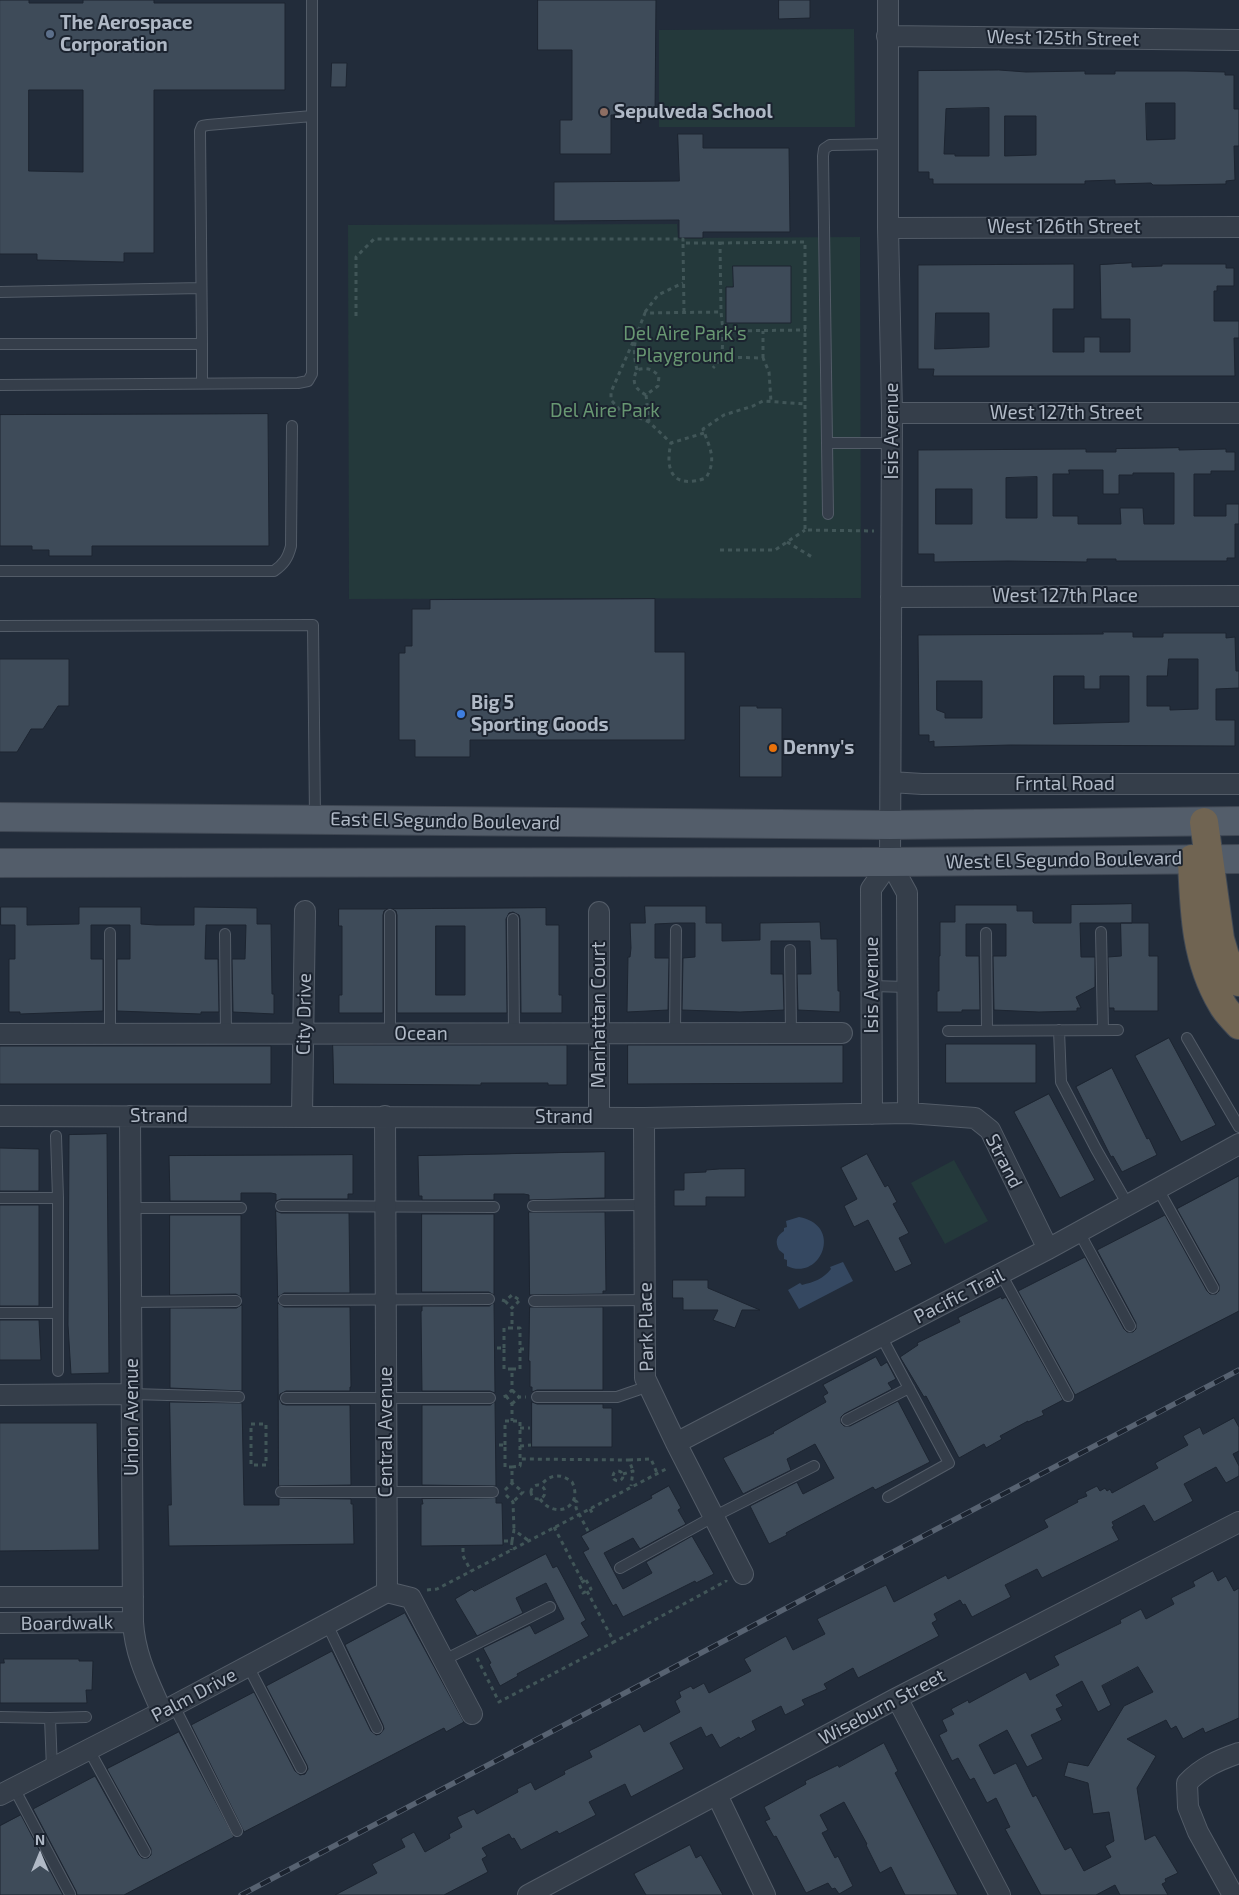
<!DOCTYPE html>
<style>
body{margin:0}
#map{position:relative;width:1239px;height:1895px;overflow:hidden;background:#222c3a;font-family:"Exo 2",sans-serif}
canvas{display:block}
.north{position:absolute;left:15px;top:1830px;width:50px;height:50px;-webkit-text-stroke:4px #1b232f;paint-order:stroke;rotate:0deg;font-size:14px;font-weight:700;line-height:20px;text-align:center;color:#b0b9c6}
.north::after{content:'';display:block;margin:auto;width:18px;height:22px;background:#b0b9c6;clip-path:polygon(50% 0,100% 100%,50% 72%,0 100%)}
</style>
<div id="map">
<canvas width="1239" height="1895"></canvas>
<div class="north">N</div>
</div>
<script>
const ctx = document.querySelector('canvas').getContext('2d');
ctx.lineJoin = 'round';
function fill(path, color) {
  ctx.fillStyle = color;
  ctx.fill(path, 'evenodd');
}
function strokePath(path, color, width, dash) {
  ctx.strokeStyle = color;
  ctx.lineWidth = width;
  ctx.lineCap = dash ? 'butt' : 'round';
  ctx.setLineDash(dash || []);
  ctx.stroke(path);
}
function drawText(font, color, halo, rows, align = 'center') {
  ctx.font = font + ' "Exo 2",sans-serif';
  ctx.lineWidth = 4;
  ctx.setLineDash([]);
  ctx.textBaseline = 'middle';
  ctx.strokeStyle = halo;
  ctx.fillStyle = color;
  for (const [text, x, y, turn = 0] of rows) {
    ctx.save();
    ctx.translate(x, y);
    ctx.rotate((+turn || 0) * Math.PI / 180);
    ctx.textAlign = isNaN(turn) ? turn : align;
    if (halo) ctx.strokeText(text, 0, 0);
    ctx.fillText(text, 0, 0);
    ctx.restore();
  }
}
const green = new Path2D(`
 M854,29L855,127H659V30Z
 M677,224L678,238L860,237L861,598L349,599L348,225Z
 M954,1160L988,1221L945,1244L911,1183Z`);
const water = new Path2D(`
 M799,1217C844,1225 821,1282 787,1266V1260L784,1259V1254L779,1250C775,1242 776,1236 784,1231V1228L787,1227L786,1221Z
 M843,1262L853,1281L799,1309L788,1290L800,1283L802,1285C814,1282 823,1279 831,1269L830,1267Z`);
const building = new Path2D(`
 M0,0H29V3H83V0H154V3H285V90H154V253H124V262L37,260V254H0ZM29,90H83V172L29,171Z
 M538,0H656L655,115H611V154H560V120H572V50H538Z
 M779,0H810V18L779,19Z
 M332,63H347L346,87H331Z
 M999,70L1026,72L1085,71V74H1115V71H1187L1225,72V75H1234V109H1239V146H1234L1235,180L1226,181V184L1168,185H1153L1151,183L1115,184V180L1085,181V184H933V179H929V172H918V71ZM1146,103H1175V139L1147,140ZM989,108V156H955V154H944L946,109ZM1005,116H1036V155L1005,156Z
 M678,134H703V148H789L790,232H703V238H679V220L554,221V182L679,181Z
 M1132,263V267L1162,266V264H1226V268H1234V286H1217V291H1214V321H1239V338H1234L1235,376H933L934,369H918V265L1074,264V309H1053V352H1084V337H1100V352H1130V319H1101L1100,265ZM936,313H989V347L935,349Z
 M733,266H791V323H726V287H733Z
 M268,414L269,546H92V556H49V550H32V546H0V415Z
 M1179,448V450L1226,449V452H1235V471H1211V474H1194V516H1226V504H1239V524H1235V558H1227V561H1116V559H1087V562L1008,561L934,562V554H918V450L1086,449V452H1116V449ZM1069,470H1103V494H1119V475H1133V473H1174V524H1144L1143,508H1120L1121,524H1078V516H1053V474H1069ZM1037,477V518H1006V478ZM936,489H972V524H936Z
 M655,599V652H685V740H470V757H415V740H399V653H405V646H412V609H430V600Z
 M1103,632H1133V637H1163V633H1226V638L1235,637L1236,671H1239V688L1216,689V720H1235V746L1010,745L934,747V741L929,742V735H919L918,635L1103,634ZM1169,659H1198V709L1170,710V706H1147V676H1167ZM1054,676H1084V689H1100V676H1129V722L1054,724ZM937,681H982V718H945V713L937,710Z
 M0,659H69V706H58L43,729H31L17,752H0Z
 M740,706H757V708H782V777H740Z
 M1132,904V923H1080L1081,957H1095V987L1076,997L1081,1008H1077V1011L1039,1012L994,1010L993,956H1006V924H966V956H979L980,1010H962V1012H937V991H939V956H940V922H955V905H1017V911H1033V922L1034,923H1071V905Z
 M645,906H706V923H722V941L760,940V923L820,922L821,939H837L838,991H840V1012L798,1010L797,974H811L810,941H771V974H783L784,1010L740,1012L682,1010L683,958L695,957V923H676L655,924V958H669L668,1010L627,1012L628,957H630L631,948L630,923H645Z
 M1,907H27V925L79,924V907H141V924L156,925H194V907L257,908V924H271L272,994H274V1014L233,1012L232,959H245L246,925H206L205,959H218L219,1012H201V1014L117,1011V959H130V925H91V959H103V1011L20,1014V1012H9V959H15V925H1Z
 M546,908V925H559V995H562V1013H521L520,919L519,915L513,912L509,913L506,919L507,1013H397V915L396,911L392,909ZM436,926H465V995H436Z
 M339,909H388L384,911L383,915V1013H339V995H342V926H339Z
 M1121,923H1149V956H1158V1011H1114V1008H1109L1108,957L1121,956Z
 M1169,1038L1216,1125L1181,1142L1135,1056Z
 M946,1044H1036V1083H946Z
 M333,1045H567V1085H548V1083H481V1085L334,1084Z
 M628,1045H843V1083L628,1084Z
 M0,1046H271V1084H0Z
 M1112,1068L1147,1139L1149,1138L1157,1155L1122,1172L1113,1156L1111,1157L1076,1087Z
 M1049,1094L1095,1180L1060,1198L1014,1112Z
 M107,1134L109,1373L71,1374L68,1325L69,1135Z
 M0,1148L39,1149V1191H0Z
 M605,1152V1198L529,1200V1195L524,1194H494V1200H422V1196H419L418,1156Z
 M867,1154L885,1187L888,1185L897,1202L893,1204L909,1233L899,1238L912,1264L895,1272L868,1220L854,1227L844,1206L857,1199L841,1168Z
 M353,1155V1194H348V1199H281L276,1201V1194L271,1193H241V1201H170L169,1156Z
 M745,1169V1197H706V1206H674V1190H684V1173L706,1172V1170L719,1169Z
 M1239,1176V1311L1075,1395L1018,1291L1085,1257L1124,1329L1127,1332H1133L1136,1329V1323L1097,1250L1165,1215L1207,1291L1210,1294H1216L1219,1291V1285L1177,1209Z
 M0,1205H39V1306H0Z
 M276,1211L281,1213H349L350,1293H284L278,1297Z
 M529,1212H605L606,1291H603V1294L530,1295Z
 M422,1214H494V1295L489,1292H422Z
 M170,1215H241V1297L236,1294L170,1295Z
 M673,1280H708V1288L760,1310H742L735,1328L713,1320L718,1310H683V1298H673Z
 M1001,1297L1002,1299L1006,1297L1063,1400L1042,1411L1044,1415L1028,1422V1421L1000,1436L1002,1439L986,1448L984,1444L959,1458L926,1396L924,1397L900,1357L918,1345L917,1343L960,1322L958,1318Z
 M278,1303L284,1307H350L351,1387H350V1391H286L280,1394L279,1398L282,1404L286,1405H350L351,1485L279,1486Z
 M494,1303L495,1393L490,1391H422L421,1311H422V1306H489Z
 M242,1305V1391L170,1388V1308H236Z
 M530,1307H603V1390H537L532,1392V1387H530V1361H529Z
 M0,1320H39L41,1360H0Z
 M876,1357L881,1366L887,1362L896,1379L888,1383L892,1389L844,1414L841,1417V1423L844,1426H850L898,1401L930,1462L875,1490L873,1487L795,1528L786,1533L787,1535L769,1544L750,1506L797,1482L803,1494L834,1478L815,1444L787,1459L791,1470L743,1494L723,1458L774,1433L773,1432L826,1402L823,1396L828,1393L823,1385Z
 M170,1402L242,1403L244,1505H279V1498L351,1499V1504H353L354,1544L169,1546L168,1505H171Z
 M495,1402L496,1486L422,1485V1405H490Z
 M532,1402L537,1404H603V1408H612V1447H532Z
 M1234,1418L1239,1427V1451L1233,1454L1239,1466V1476L1226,1483L1216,1467L1184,1484L1193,1501L1154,1522L1144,1505L1112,1522L1114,1526L1112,1527L1119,1540L1042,1578L1037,1569L1005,1585L1011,1597L972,1617L965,1604L963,1605L960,1600L934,1614L937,1620L932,1623L939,1636L858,1678L853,1668L824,1684L827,1689L802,1700L805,1705L785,1715L781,1706L752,1721L756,1730L740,1739L739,1737L720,1748L712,1734L706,1737L701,1727L670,1743L684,1769L631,1797L625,1784L589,1802L596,1815L559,1834L557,1831L521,1850L514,1838L512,1839L509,1834L482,1848L487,1856L482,1859L488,1872L444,1895H335L377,1873L372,1864L405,1847L401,1839L414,1832L425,1852L450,1838L449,1834L462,1827L457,1817L474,1809L477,1814L518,1792L517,1789L531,1782L535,1790L565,1774L564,1771L592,1757L589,1751L601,1745L640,1724L644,1732L680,1712L675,1701L681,1697L679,1692L691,1686L693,1689L704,1683L709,1693L751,1671L744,1659L786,1636L793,1650L825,1634L817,1619L886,1585L894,1602L946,1575L948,1579L1048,1527L1044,1520L1078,1502L1077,1500L1087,1496L1085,1492L1097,1486L1100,1491L1105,1488L1107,1491L1110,1489L1112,1493L1158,1468L1155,1463L1188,1445L1183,1436L1200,1427L1203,1434Z
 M0,1423H97L99,1550L0,1551Z
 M669,1486L681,1508L678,1510L686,1524L640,1549L633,1538L604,1553L623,1589L652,1573L646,1562L692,1536L714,1574L696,1583L695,1581L623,1617L616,1604L613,1606L583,1552L589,1549L581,1536L652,1498L651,1496Z
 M496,1498V1503H502L503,1545L421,1546V1504H423L422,1499Z
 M546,1554L553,1568L557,1566L586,1620L581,1623L589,1636L517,1674L518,1676L500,1686L489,1664L491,1663L483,1648L530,1625L535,1634L564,1619L546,1583L516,1598L523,1613L477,1636L455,1599L472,1589L474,1591Z
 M1213,1571L1218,1581L1226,1576L1234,1591L1239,1588V1718L1205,1733L1203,1728L1183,1739L1176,1726L1171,1729L1166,1720L1127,1739L1156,1756L1137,1788L1145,1840L1155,1835L1178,1873L1165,1879L1166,1882L1162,1884L1168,1895H1120L1115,1885L1096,1895H1041L1005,1829L1010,1827L996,1798L987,1803L974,1778L970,1780L958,1758L952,1761L939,1735L947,1731L942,1720L954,1714L951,1709L968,1700L969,1703L1026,1672L1030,1680L1059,1665L1054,1656L1121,1623L1120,1620L1141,1609L1146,1619L1174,1604L1171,1598L1195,1586L1193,1582ZM1138,1667L1153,1692L1124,1706L1088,1766L1068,1762L1064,1776L1088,1783L1093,1814L1109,1812L1114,1841L1105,1846L1111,1857L1084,1871L1071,1847L1065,1850L1036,1795L1033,1797L1016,1763L994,1774L979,1745L1007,1730L1027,1767L1043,1759L1031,1735L1062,1720L1056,1709L1063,1706L1056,1695L1082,1681L1098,1712L1111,1705L1102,1686Z
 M405,1613L464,1722L446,1732L444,1728L244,1832L191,1725L254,1692L295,1771L300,1775L305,1774L308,1769L307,1765L266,1686L332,1651L371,1731L376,1735L380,1734L384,1729L383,1725L345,1645Z
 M4,1659H79V1661H93L92,1690H86L87,1703H0V1663H4Z
 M179,1732L234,1837L124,1895H77L76,1891L33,1809L95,1776L139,1855L142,1858H148L151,1855V1849L107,1769Z
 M884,1743L898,1771L895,1773L958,1895H905L891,1867L880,1873L866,1845L867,1844L844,1802L820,1815L828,1830L822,1833L835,1858L838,1856L853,1886L839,1894L835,1888L832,1889L828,1883L806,1893L776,1836L774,1837L765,1821L770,1819L764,1807L806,1784L805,1781L838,1765L839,1767Z
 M21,1815L63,1895H0V1826Z
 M690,1845L696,1858L701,1855L723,1895H646L634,1874Z`);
const path = new Path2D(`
 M720,243L805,242V530L874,531
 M645,312L658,295L683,283
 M684,312L683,243H720L721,312
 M356,316V257L374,239H683V243
 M724,331L806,330
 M633,342L611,392V400L620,410L649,422
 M722,357L763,358L769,372L771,402
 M763,358V331
 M637,370C631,345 636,336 645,313L721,312L723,331L722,357L713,368
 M646,395C635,389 631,382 637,370C647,367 652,369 659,376L658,386L646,395L649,422L671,443
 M704,433L671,443C664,473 675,489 706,478C717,459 710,449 703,429L724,415L753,406L763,401L805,404
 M787,542L812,557
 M720,550H775L805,530
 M502,1300L505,1301L512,1295L521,1301
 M505,1301L512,1308L519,1301
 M497,1348H504V1369H512V1390L506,1396L502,1397
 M504,1348V1328H512V1308
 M520,1349H527
 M512,1369H520V1328H512
 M512,1390L519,1397H526
 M506,1396L512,1404V1421
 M512,1404L519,1397
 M251,1424H266V1465H251Z
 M520,1428H530
 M499,1445H505V1467H512
 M505,1445V1421H520V1460
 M520,1446L531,1445
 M629,1460L651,1459L657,1473
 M613 1476a5 5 0 1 1 10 0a5 5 0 1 1-10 0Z
 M623,1474L633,1471L631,1486
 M512,1483V1467L520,1466L521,1459L629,1460L633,1471
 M531 1492a7 7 0 1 1 14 0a7 7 0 1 1-14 0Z
 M505,1490L512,1483L523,1492L513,1502
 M506,1495L513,1502L514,1530
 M540,1499C556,1521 584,1506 572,1482C561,1473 550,1474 541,1485
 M574,1500L577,1502L576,1508L588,1531
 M590,1509L594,1516
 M554,1527L583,1582
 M504,1541H512L511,1550
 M512,1541L514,1530L529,1541
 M463,1548V1556L471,1571
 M586,1580L591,1589L583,1593L579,1584Z
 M427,1590L437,1589L666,1469L667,1466
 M587,1591L614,1642L726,1581V1580
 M477,1658L499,1702L614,1642`);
const service = new Path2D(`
 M0,292L201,288
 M0,344H202L200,131L202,126L208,125L312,116
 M202,344V383
 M0,385L298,383L308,381L312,374V0
 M827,443H892
 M828,514L823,156L824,149L830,145L888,144
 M0,571H274C284,564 288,558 291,546L292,426
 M0,626L313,625L315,819
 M513,919L514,1034
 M1101,932L1103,1030
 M986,933L987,1030
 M225,934L226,1034
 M790,950L791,1033
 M872,986L907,987
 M1059,1030L1061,1082L1096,1149L1128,1205
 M948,1031L1118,1030
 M675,1033L676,930
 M110,1034V933
 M390,1034V915
 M1187,1038L1239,1127
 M56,1136L58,1198V1371
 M1158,1189L1213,1288
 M0,1198H58
 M281,1206L494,1207
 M533,1206L644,1205
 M131,1208H241
 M1079,1232L1130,1326
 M1001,1274L1068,1396
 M284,1300L489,1299
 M534,1301L645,1300
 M131,1302L236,1301
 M0,1313H58
 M881,1336L949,1463L888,1497
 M132,1394L239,1397
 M537,1397H617L649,1386
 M286,1398H490
 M847,1420L909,1388
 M281,1492H493
 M620,1568L713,1517L814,1466
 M327,1624L377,1728
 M444,1660L550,1607
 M248,1666L301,1768
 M174,1706L237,1831
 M0,1717L50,1718L52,1769
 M50,1718L86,1717
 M89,1750L145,1852
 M14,1788L70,1894`);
const minor = new Path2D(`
 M888,0V228L892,413L890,862L907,893L908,1113
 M887,36L1239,40
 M888,228L1239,227
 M892,413H1239
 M891,597L1239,596
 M891,782L922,784H1239
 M599,912V1117
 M0,1034L842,1033
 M872,1114L871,889L890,862
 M0,1116L644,1118L908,1113L975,1118L990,1130L1048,1249
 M130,1116L133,1622C135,1656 149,1682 162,1712
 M302,1116L305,911
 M385,1116L387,1592
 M644,1118L645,1378L676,1443L743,1574
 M0,1395L132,1394
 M676,1443L1048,1249L1239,1144
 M387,1592L411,1598L472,1714
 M0,1597H133
 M0,1623L133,1622
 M897,1698L1000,1895
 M0,1795L162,1712L387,1592
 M717,1795L765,1895
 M528,1895L897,1698L1239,1522
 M1233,1895L1198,1832L1188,1807L1187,1783C1202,1767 1219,1760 1239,1753`);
const primary = new Path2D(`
 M0,817L890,825L1239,821
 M0,863L890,862L1239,859`);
const motorway = new Path2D(`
 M1204,822L1220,939L1225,956L1239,982
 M1192,859C1194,909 1195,959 1222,1004C1226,1012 1233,1018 1239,1025`);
const rail = new Path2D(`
 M241,1895L1239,1370`);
const markers = [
 [50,34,5,"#5c6f8a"],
 [604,112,5,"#8d6e63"],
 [461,714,5,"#3f7fe0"],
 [773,748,5,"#e8710a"]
];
const poiNames = [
 ["The Aerospace",60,23],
 ["Corporation",60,45],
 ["Sepulveda School",614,112],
 ["Big 5",471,703],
 ["Sporting Goods",471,725],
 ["Denny's",783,748]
];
const streetNames = [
 ["West 125th Street",1063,38,1],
 ["West 126th Street",1064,227],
 ["West 127th Street",1066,413],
 ["Isis Avenue",892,431,-90],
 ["West 127th Place",1065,596],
 ["Frntal Road",1065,784],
 ["East El Segundo Boulevard",445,821,1],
 ["West El Segundo Boulevard",1064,860,-1],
 ["Isis Avenue",872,985,-90],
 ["City Drive",304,1014,-89],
 ["Manhattan Court",599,1015,-90],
 ["Ocean",421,1034],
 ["Strand",159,1116],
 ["Strand",564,1117],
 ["Strand",1004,1161,63],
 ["Pacific Trail",959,1296,-27],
 ["Park Place",646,1327,-91],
 ["Union Avenue",132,1417,-90],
 ["Central Avenue",386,1432,-90],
 ["Boardwalk",67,1623,-1],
 ["Palm Drive",194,1695,-28],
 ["Wiseburn Street",882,1707,-28]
];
const parkNames = [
 ["Del Aire Park's",685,334],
 ["Playground",685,356],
 ["Del Aire Park",605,411]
];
fill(green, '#24393b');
fill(water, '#354861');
fill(building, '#3e4b59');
strokePath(building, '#1d2531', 1);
strokePath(service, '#535c68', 12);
strokePath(minor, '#535c68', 22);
strokePath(primary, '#3f4753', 30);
strokePath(motorway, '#404955', 30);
strokePath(path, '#415658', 3, [4, 4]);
strokePath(service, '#353e4a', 10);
strokePath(minor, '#353e4a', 20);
strokePath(primary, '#535d6a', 28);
strokePath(motorway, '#706452', 28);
strokePath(rail, '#576271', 5.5);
strokePath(rail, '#1b232f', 4, [11]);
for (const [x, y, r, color] of markers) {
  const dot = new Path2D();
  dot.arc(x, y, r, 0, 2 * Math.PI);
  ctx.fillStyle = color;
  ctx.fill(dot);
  strokePath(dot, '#1b232f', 2);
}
drawText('bold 19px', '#b0b9c6', '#1b232f', poiNames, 'left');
drawText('19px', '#b0b9c6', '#1b232f', streetNames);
drawText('19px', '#689772', '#1b232f', parkNames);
</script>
